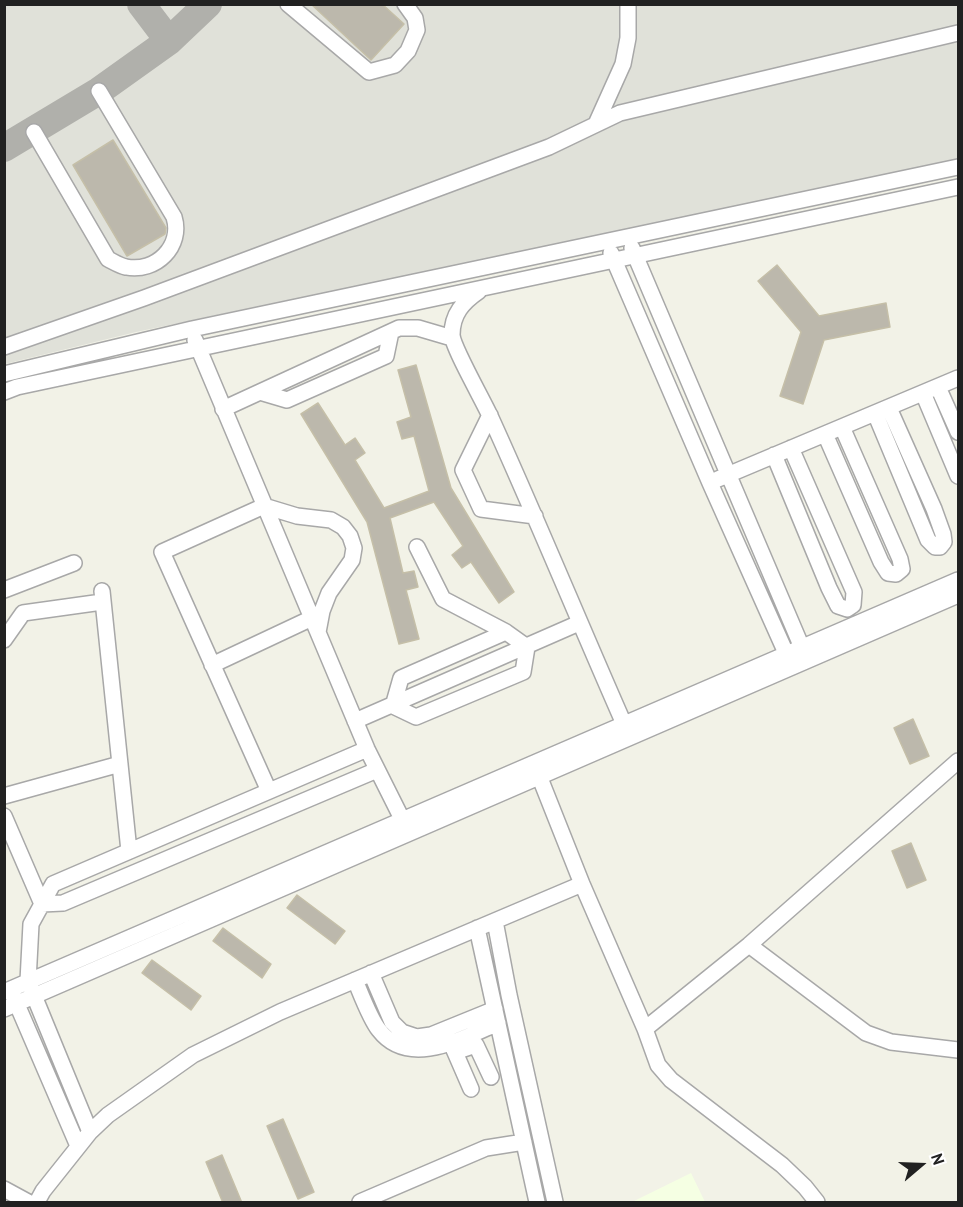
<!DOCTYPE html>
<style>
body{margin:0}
#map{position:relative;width:963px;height:1207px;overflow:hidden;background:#f2f2e7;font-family:"PT Sans",sans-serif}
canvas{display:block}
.frame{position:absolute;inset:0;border:6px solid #212121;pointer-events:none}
.north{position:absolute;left:891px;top:1135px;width:60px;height:60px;-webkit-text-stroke:4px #fff;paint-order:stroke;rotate:71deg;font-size:16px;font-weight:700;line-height:24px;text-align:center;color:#212121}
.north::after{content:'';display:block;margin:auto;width:21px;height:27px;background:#212121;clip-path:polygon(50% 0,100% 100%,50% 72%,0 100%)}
</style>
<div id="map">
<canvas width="963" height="1207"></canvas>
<div class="frame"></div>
<div class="north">N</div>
</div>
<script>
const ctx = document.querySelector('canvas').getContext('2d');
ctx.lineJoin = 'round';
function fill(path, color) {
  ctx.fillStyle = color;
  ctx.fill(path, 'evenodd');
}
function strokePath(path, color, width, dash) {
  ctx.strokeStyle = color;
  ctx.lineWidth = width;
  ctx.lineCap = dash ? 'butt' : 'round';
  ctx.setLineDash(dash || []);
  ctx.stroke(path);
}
const education = new Path2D(`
 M691,1173L705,1202H632Z`);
const airport = new Path2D(`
 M5,5H958V160L136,332L5,364Z`);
const taxiway = new Path2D(`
 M141,4L169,41
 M4,148L99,91L169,41L208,4`);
const building = new Path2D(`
 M311,4H382L404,24L371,60Z
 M113,140L166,228L165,234L127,256L73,165Z
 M777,265L819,316L886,303L890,327L824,340L803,404L780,396L801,332L758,281Z
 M416,365L451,488L514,592L499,603L471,562L462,568L452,555L463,546L434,502L390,518L403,573L414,571L418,587L406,590L419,639L399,644L367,522L301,414L318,403L345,445L355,438L365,453L355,460L384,508L429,491L414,436L402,439L397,422L411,417L398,370Z
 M913,719L929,756L910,764L894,728Z
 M911,843L926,880L907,888L892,851Z
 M297,895L345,931L335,944L287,908Z
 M223,928L271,964L262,978L213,941Z
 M152,960L201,996L191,1010L142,973Z
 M283,1119L314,1192L298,1199L267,1126Z
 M222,1155L242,1203H223L206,1162Z`);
const minor = new Path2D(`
 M288,4L369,72L395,65L408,51L417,30L415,18L405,4
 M596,124L623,64L628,38V4
 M34,132L108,259C114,262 120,266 126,267C156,273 183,246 174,217L99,91
 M632,248L806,657
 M611,253L710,483L790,662
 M479,291C463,302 452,314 452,335C453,348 484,402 491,418C537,519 579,622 624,724
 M195,340L367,749L406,827
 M4,347L144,298L549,147L620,113L958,33
 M4,374L192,329L958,167
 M938,387L958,432
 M4,392L17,387L958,187
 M260,392L287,400L386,356L391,332
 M923,393L958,476
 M223,409L399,328H418L452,338
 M875,413L928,540L935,547H940L944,542L943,534L934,509L889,408
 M490,415L463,470L481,509L535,516
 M825,434L881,562L888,573L896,574L902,569L900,559L842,427
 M774,455L829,588L838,606L847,609L853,605L854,592L791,448
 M718,479L958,378
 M417,547L443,599L506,632
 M4,590L74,563
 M102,591L129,851
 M506,632L527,647L523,672L416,717L393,706L401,678Z
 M4,640L23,613L102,602
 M212,665L312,618
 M355,721L579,623
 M536,768L582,884L645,1029L658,1065L671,1080L782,1165L805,1187L817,1202
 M269,791L162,552L264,506L297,516L331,520L343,527L350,536L354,548L352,560L329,593L322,611L318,632
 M4,796L120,764
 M4,816L42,904
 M42,904L63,903L377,770
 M495,921L509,995L555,1202
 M477,928L537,1202
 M749,945L866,1033L891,1042L958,1050
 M371,973L392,1022L402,1032L417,1037L431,1035L495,1009
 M355,980C361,994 370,1019 379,1030C409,1069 463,1038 498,1023
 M4,992L958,580
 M13,995L78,1146
 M4,1009L958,595
 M645,1029L749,945L958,761
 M451,1043L471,1089
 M455,1052L476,1045L491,1077
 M90,1132L28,981L31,924L53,884L367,749
 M4,1189L28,1202
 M37,1202L43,1191L90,1132L108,1115L193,1055L280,1012L582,884
 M360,1202L486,1148L524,1142`);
fill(education, '#f5ffe3');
fill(airport, '#e0e1d9');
strokePath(taxiway, '#b0b0ab', 28);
fill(building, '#bcb8ac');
strokePath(building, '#c5bfa8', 1.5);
strokePath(minor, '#a8a8a8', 18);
strokePath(minor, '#fff', 15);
</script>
